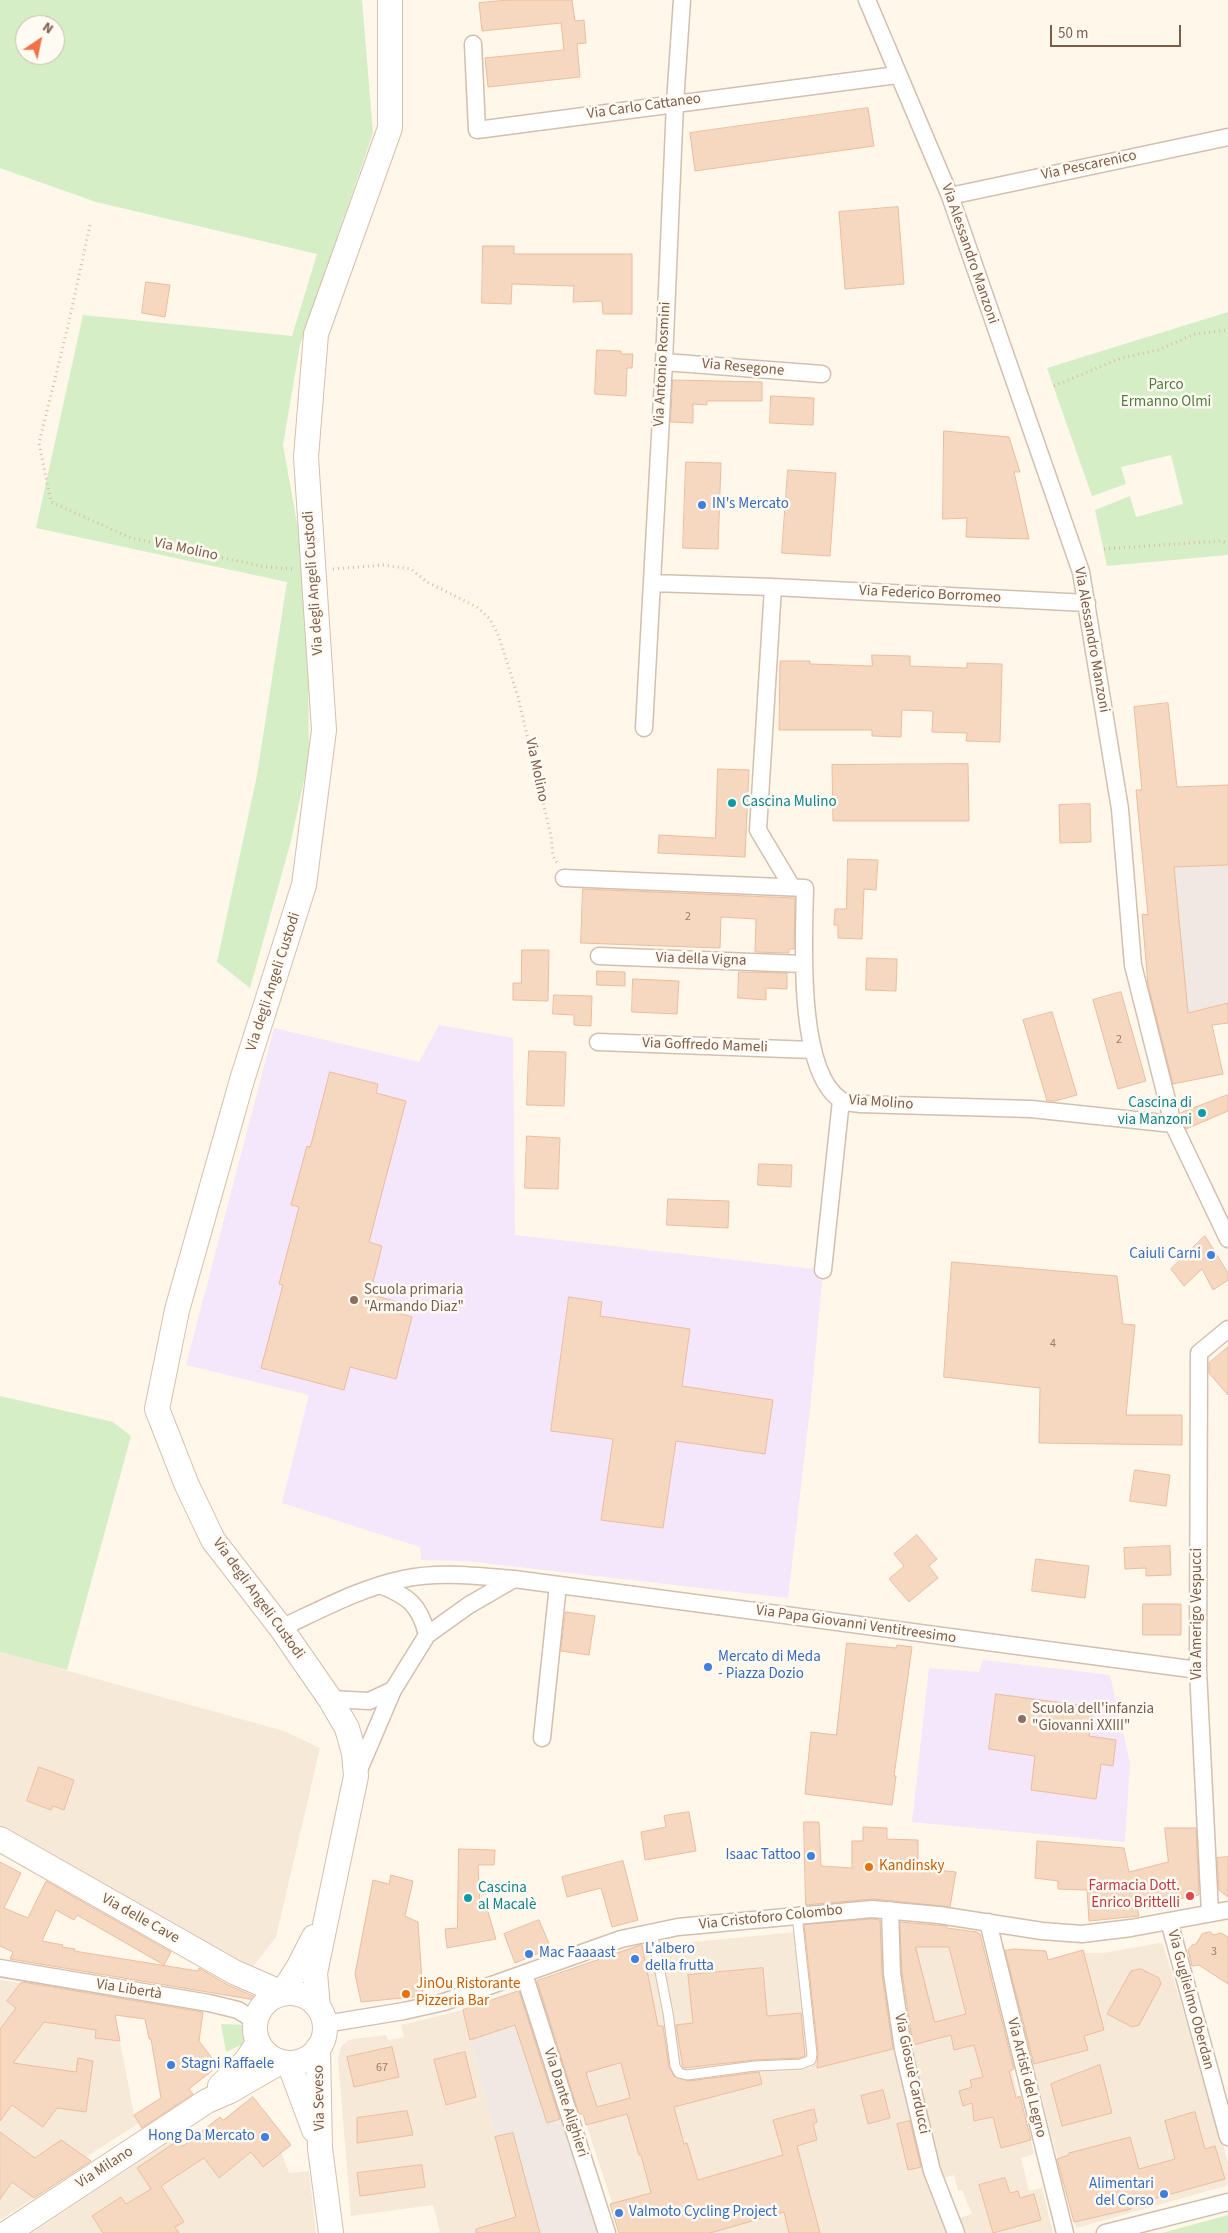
<!DOCTYPE html>
<meta charset="utf-8">
<style>
body{margin:0}
#map{position:relative;width:1228px;height:2233px;overflow:hidden;background:#fef7ea;font-family:"Source Sans 3",sans-serif}
canvas{display:block}
.north{position:absolute;left:15px;top:15px;width:50px;height:50px;box-sizing:border-box;background:#fffaf2;border:1px solid #cbbbaf;border-radius:50%;rotate:34deg;font-size:14px;font-weight:700;line-height:20px;text-align:center;color:#7d5d4a}
.north::after{content:'';display:block;margin:auto;width:18px;height:22px;background:#f27146;clip-path:polygon(50% 0,100% 100%,50% 72%,0 100%)}
.scale{position:absolute;left:1050px;top:25px;width:131px;height:22px;box-sizing:border-box;border:2px solid #7d5d4a;border-top:0;padding-left:6px;font-size:15px;line-height:18px;white-space:nowrap;color:#7d5d4a;-webkit-text-stroke:4px #fffaf2;paint-order:stroke}
</style>
<div id="map">
<canvas width="1228" height="2233"></canvas>
<div class="north">N</div>
<div class="scale">50 m</div>
</div>
<script>
const ctx = document.querySelector('canvas').getContext('2d');
ctx.lineJoin = 'round';
function fill(path, color) {
  ctx.fillStyle = color;
  ctx.fill(path, 'evenodd');
}
function strokePath(path, color, width, dash) {
  ctx.strokeStyle = color;
  ctx.lineWidth = width;
  ctx.lineCap = dash ? 'butt' : 'round';
  ctx.setLineDash(dash || []);
  ctx.stroke(path);
}
function drawText(font, color, halo, rows, align = 'center') {
  ctx.font = font + ' "Source Sans 3",sans-serif';
  ctx.lineWidth = 5;
  ctx.setLineDash([]);
  ctx.textBaseline = 'middle';
  ctx.strokeStyle = halo;
  ctx.fillStyle = color;
  for (const [text, x, y, turn = 0] of rows) {
    ctx.save();
    ctx.translate(x, y);
    ctx.rotate((+turn || 0) * Math.PI / 180);
    ctx.textAlign = isNaN(turn) ? turn : align;
    if (halo) ctx.strokeText(text, 0, 0);
    ctx.fillText(text, 0, 0);
    ctx.restore();
  }
}
const residential = new Path2D(`
 M0,1652L284,1731L320,1748L276,1937L249,1972L0,1826Z
 M853,1921H884L895,2049L926,2182L946,2233H619L610,2204L612,2203L580,2105L578,2106L535,1982L642,1943L643,1947L805,1931L804,1925Z
 M895,1923L977,1932L980,1934L1018,2096H1020L1034,2154L1021,2158L1029,2191L1042,2188L1053,2233H965L959,2218L972,2214L962,2190L958,2191L954,2175L943,2178L912,2046H908L906,2029L928,2024L910,2008L899,1964Z
 M1160,1943L1163,1944L1228,2162V2182L1226,2186L1076,2228L1003,1951L1014,1949L1038,1951L1045,1950L1048,1960L1084,1950L1085,1953H1103Z
 M0,1980L117,1997L115,2015L134,2115L139,2123L86,2157L91,2161L0,2220Z
 M463,2010L516,2217L469,2231V2233H435L440,2232L433,2205L351,2216L338,2060L341,2047L347,2041L353,2039L386,2035L388,2040L404,2037L401,2025Z
 M253,2097L291,2145L281,2152L289,2173L309,2171L316,2233H32L176,2137L186,2151L194,2138L220,2117L223,2120Z`);
const industrial = new Path2D(`
 M1228,785V1023L1212,1025L1223,1074L1168,1085L1152,1020L1142,914L1148,915L1136,790Z
 M523,1990L602,2233H469L468,2231L516,2217L463,2010Z`);
const education = new Path2D(`
 M439,1025L513,1038L515,1235L823,1270L811,1400L788,1598L466,1561L421,1560L420,1547L282,1503L309,1395L186,1365L274,1028L419,1062Z
 M983,1660L1110,1675L1130,1763L1125,1842L912,1822L929,1668L979,1672Z`);
const green = new Path2D(`
 M0,0H362L373,133L300,345L283,445L307,579L309,757L291,841L250,988L217,962L257,775L287,582L36,528L83,315L292,336L317,254L96,202L0,168ZM25,25H55V55H25Z
 M1228,312V555L1107,566L1095,510L1130,496L1136,517L1183,504L1171,455L1121,467L1126,484L1092,496L1047,368Z
 M0,1396L113,1422L131,1436L67,1670L0,1652Z
 M221,2024L246,2025L247,2042L226,2052Z
 M1228,2215V2233H1162Z`);
const building = new Path2D(`
 M509,0H572L575,21L584,20L586,43L577,44L580,77L488,87L485,58L564,50L561,23L482,31L479,3Z
 M868,108L874,146L695,171L690,133Z
 M898,207L904,284L845,289L839,212Z
 M483,246H514V254H632V314H603L602,301L573,302L574,286L512,284L511,304L482,303Z
 M146,282L170,285L165,317L142,313Z
 M597,350L621,351V354H633L632,368H627L626,396L595,394Z
 M673,380L762,382V401H707V405L693,404V423L671,422Z
 M771,396L814,398L813,425L770,423Z
 M944,431L1009,437L1020,472H1014L1029,539L966,537L967,518L943,519Z
 M686,462L721,463L718,549L683,548Z
 M788,470L836,473L830,556L782,553Z
 M872,655L910,656V666L967,668V663L1002,664L1000,742L966,741L967,733L932,732L933,711L902,710L901,737L872,736V730H779L780,661H810V664L872,666Z
 M1168,703L1177,787L1228,785V865L1174,867L1188,1013L1228,1003V1023L1212,1025L1223,1074L1173,1084L1148,985L1142,914L1148,915L1136,790H1142L1134,707Z
 M968,764L969,821H833L832,765Z
 M718,769L749,770L745,857L658,853L659,835L715,838Z
 M1090,804L1091,842L1060,843L1059,805Z
 M848,859L878,860L876,890L864,889L862,939L838,938V925H834L835,909H846Z
 M583,889L795,898L794,949H789V953L755,952L756,919L721,917L720,948L581,943Z
 M522,950H549L548,1001L513,1000V983H521Z
 M867,958L897,959L896,991L866,990Z
 M597,971L625,972V986L597,985Z
 M739,972L787,973V989L766,988V1000L738,998Z
 M633,979L679,981L677,1014L632,1012Z
 M1121,992L1146,1081L1118,1089L1093,1000Z
 M554,995L592,996L591,1026L574,1025V1015L553,1014Z
 M1052,1012L1077,1095L1055,1101H1047L1023,1020Z
 M529,1051L566,1052L564,1106L527,1105Z
 M330,1072L378,1084L376,1093L406,1101L369,1242L382,1246L370,1294L397,1302L395,1312L412,1317L396,1379L350,1367L344,1390L261,1368L283,1285L279,1284L299,1207L291,1205L307,1146L310,1147Z
 M1228,1095V1111L1186,1129L1181,1113Z
 M527,1136L560,1138L558,1189L525,1188Z
 M759,1164L792,1165L791,1187L758,1185Z
 M668,1199L729,1201L728,1228L667,1225Z
 M1205,1236L1228,1273V1280L1213,1290L1202,1269L1184,1286L1171,1269Z
 M952,1262L1117,1276L1123,1324L1135,1325L1126,1415H1182V1445L1039,1443L1040,1388L944,1377Z
 M569,1297L602,1302L600,1316L690,1329L682,1386L773,1400L765,1454L676,1441L663,1528L601,1520L613,1439L551,1431Z
 M1228,1347V1395L1209,1373V1363Z
 M1135,1470L1170,1475L1166,1506L1130,1501Z
 M917,1535L937,1559L929,1566L938,1578L909,1602L889,1579L904,1566L894,1554Z
 M1170,1546L1171,1575L1146,1576V1568L1125,1569L1124,1548Z
 M1036,1559L1089,1566L1085,1598L1032,1591Z
 M1143,1604H1181V1635H1143Z
 M566,1612L595,1616L589,1655L561,1651Z
 M847,1643L896,1648L897,1645L912,1647L894,1776H896L892,1805L805,1794L811,1732L836,1735Z
 M996,1694L1093,1707L1089,1736L1116,1740L1113,1766L1101,1764L1096,1799L1031,1790L1035,1756L989,1749Z
 M39,1767L74,1780L64,1810L53,1806L51,1810L27,1801Z
 M689,1812L696,1851L645,1860L641,1832L666,1827L664,1816Z
 M804,1822H819L821,1866L852,1868V1841H863V1827L887,1828V1839L918,1840V1868L956,1872L950,1907L873,1899L806,1905Z
 M1165,1828H1196L1199,1895L1137,1907L1139,1916L1089,1921L1087,1890L1058,1889V1881L1035,1878L1037,1841L1124,1848L1129,1872L1168,1862Z
 M459,1849L495,1850L494,1865H478L480,1904L486,1905L496,1939L447,1948L445,1929L457,1928Z
 M1228,1857V1897L1219,1890L1217,1858Z
 M623,1861L638,1920L612,1927L601,1888L567,1897L562,1877Z
 M0,1862L21,1873L4,1908L28,1918L46,1881L171,1952L164,1965L77,1915L74,1920L56,1910L42,1941L63,1945L62,1947L75,1949L74,1951L198,1971L199,1968L228,1985L267,2002L10,1959L13,1952L0,1946Z
 M391,1875L413,1881L405,1916L418,1922L423,1996L361,2002L355,1974L373,1880L389,1884Z
 M872,1919L880,1920L882,1974L893,2049L817,2068L818,2053L804,1925Z
 M539,1920L551,1948L515,1963L504,1934Z
 M900,1922L947,1926V1928L977,1932L980,1934L1014,2069L1009,2071L1016,2098L1020,2096L1031,2140L1001,2148L993,2117L974,2121L972,2103L963,2106L959,2091L972,2087L970,2080L983,2077L974,2045L954,2050L951,2035L913,2045L902,1972ZM916,1947H949L966,2014L935,2022Z
 M1210,1932L1214,1935L1221,1933L1228,1937V1984L1199,1965L1192,1966L1188,1950L1192,1945L1196,1944L1202,1934Z
 M642,1945L658,2026H663L669,2067L674,2076L688,2081L759,2072L762,2084L674,2107L684,2144L687,2143L698,2180L783,2155L773,2120L814,2109L817,2122L813,2124L817,2140L797,2146L820,2233H789L784,2212L710,2233H619L610,2204L651,2193L641,2155H639L627,2114L586,2125L583,2114H579L537,1981ZM621,2063L630,2098L597,2107L586,2073Z
 M1014,1949L1046,1951L1048,1960L1083,1950L1104,2030L1084,2036L1088,2050L1034,2064L1005,1951Z
 M763,1968L767,2016L801,2013L805,2056L800,2058L755,2060L683,2068L676,2025L693,2023L688,1975Z
 M1141,1969L1159,1978L1161,1984L1139,2025L1132,2027L1107,2014L1131,1971Z
 M22,1982L203,2012L199,2041L218,2066L189,2089L193,2094L142,2128L134,2115L161,2098L151,2039H149L145,2019L115,2015L120,2041L95,2038L96,2030L44,2022L13,2063L76,2072L78,2058L93,2061L86,2112L57,2108L43,2127L12,2105L0,2121V2029L16,2008L7,2001Z
 M519,1991L560,2119L547,2123L515,2025L470,2040L463,2010Z
 M392,2047L399,2077L354,2087L347,2057Z
 M465,2052L476,2097L446,2105L434,2060Z
 M1100,2065L1112,2113L1062,2126L1051,2084Z
 M883,2090L890,2118L868,2124L861,2096Z
 M253,2097L291,2145L263,2167L251,2152L219,2178L204,2158L161,2186L184,2222L175,2227L179,2233H103L92,2216L121,2197L126,2204L151,2189L137,2168L179,2140L183,2146L220,2117L223,2120Z
 M407,2111L413,2135L357,2143V2118Z
 M1195,2112L1205,2149L1215,2146L1225,2179L1153,2199L1131,2206V2209L1074,2222L1057,2159L1069,2155V2153L1130,2137L1139,2169L1175,2159L1165,2121Z
 M910,2121L921,2167L908,2170L897,2124Z
 M0,2132L35,2158L61,2140L91,2161L34,2198L12,2182L0,2199Z
 M513,2133L540,2233H476V2229L516,2217L495,2137Z
 M422,2165L425,2187L360,2196L357,2173Z
 M1005,2178L1010,2193L1018,2191L1020,2198L1034,2194L1041,2220L993,2233L979,2185Z`);
const path = new Path2D(`
 M90,225L68,326L39,443L51,502L131,538L266,567L295,569
 M1054,386L1121,358L1158,350L1195,334L1228,330
 M1104,549L1219,541L1228,543
 M333,569L384,565L411,569L427,582L477,607L490,619L499,637L518,697L551,836L553,856L557,863`);
const lane = new Path2D(`
 M652,1931L668,2013L675,2066L679,2073L687,2075L755,2066L801,2064L811,2060L812,2054L797,1915`);
const street = new Path2D(`
 M867,0L950,196L1081,572L1120,809L1133,965L1173,1124L1228,1239
 M473,44L477,130L897,75
 M950,196L1228,137
 M664,362L822,374
 M652,583L773,587L1087,603
 M773,587L758,830L792,887
 M644,728L664,362L675,103L682,0
 M564,878L805,888C804,936 796,1071 841,1100C845,1103 854,1103 859,1104L1031,1109L1173,1124
 M599,956L803,964
 M598,1042L812,1050
 M823,1270L841,1100
 M380,1585C408,1596 420,1605 427,1635
 M281,1628C320,1610 360,1588 403,1579C439,1571 477,1576 514,1579L1198,1670
 M330,1699L369,1701L393,1690
 M542,1738L558,1585
 M358,1772L393,1690L427,1635L469,1605L514,1579
 M890,1910L892,1973L903,2049L932,2171L956,2233
 M1210,1913L1198,1670L1199,1353L1228,1329
 M1169,1921L1228,2137
 M988,1922L1065,2233
 M0,1968L209,2003L238,2010L255,2021
 M524,1974L607,2233
 M325,2024L404,2011L444,2002L621,1939L678,1927L872,1909L939,1915L1042,1931L1082,1934L1131,1928L1228,1910
 M1105,2233L1228,2202`);
const secondary = new Path2D(`
 M0,1839L234,1972L282,1993L298,1968L314,1937
 M255 2028a35 35 0 1 1 70 0a35 35 0 1 1-70 0Z
 M318,2007L315,1973L356,1776L354,1753L347,1728L330,1699L281,1628L213,1540L186,1483L157,1409L177,1310L242,1080L304,885L324,730L306,457L316,334L390,128V0
 M318,2048L320,2148L331,2233
 M289,2063L314,2130
 M220,2086L246,2061L258,2043
 M7,2233L207,2101L230,2091L280,2062`);
const markers = [
 [702,505,5,"#3f7fe0"],
 [732,803,5,"#0f9aa8"],
 [1202,1113,5,"#0f9aa8"],
 [1211,1255,5,"#3f7fe0"],
 [354,1300,5,"#8d6e63"],
 [708,1667,5,"#3f7fe0"],
 [1022,1719,5,"#8d6e63"],
 [811,1856,5,"#3f7fe0"],
 [869,1867,5,"#e8710a"],
 [1190,1896,5,"#e0444e"],
 [468,1898,5,"#0f9aa8"],
 [529,1954,5,"#3f7fe0"],
 [635,1959,5,"#3f7fe0"],
 [406,1994,5,"#e8710a"],
 [171,2065,5,"#3f7fe0"],
 [265,2137,5,"#3f7fe0"],
 [1164,2194,5,"#3f7fe0"],
 [619,2213,5,"#3f7fe0"]
];
const numberNames = [
 ["2",688,917],
 ["2",1119,1040],
 ["4",1053,1344],
 ["3",1214,1952],
 ["67",382,2068]
];
const streetNames = [
 ["Via Carlo Cattaneo",644,107,-8],
 ["Via Pescarenico",1089,166,-12],
 ["Via Alessandro Manzoni",969,254,71],
 ["Via Antonio Rosmini",663,364,-87],
 ["Via Resegone",743,368,5],
 ["Via Molino",186,550,12],
 ["Via degli Angeli Custodi",314,583,-94],
 ["Via Federico Borromeo",930,595,3],
 ["Via Alessandro Manzoni",1091,640,80],
 ["Via Molino",536,770,78],
 ["Via della Vigna",701,960,2],
 ["Via degli Angeli Custodi",274,982,-72],
 ["Via Goffredo Mameli",705,1046,2],
 ["Via Molino",881,1103,4],
 ["Via degli Angeli Custodi",258,1599,54],
 ["Via Amerigo Vespucci",1198,1614,-90],
 ["Via Papa Giovanni Ventitreesimo",856,1625,8],
 ["Via Cristoforo Colombo",771,1918,-6],
 ["Via delle Cave",140,1919,29],
 ["Via Libertà",129,1990,9],
 ["Via Guglielmo Oberdan",1190,2000,75],
 ["Via Giosuè Carducci",911,2074,78],
 ["Via Artisti del Legno",1026,2078,76],
 ["Via Seveso",320,2098,-91],
 ["Via Dante Alighieri",565,2103,72],
 ["Via Milano",105,2168,-33]
];
const parkNames = [
 ["Parco",1166,386],
 ["Ermanno Olmi",1166,403]
];
const shopNames = [
 ["IN's Mercato",712,505],
 ["Caiuli Carni",1201,1255,"right"],
 ["Mercato di Meda",718,1658],
 ["- Piazza Dozio",718,1675],
 ["Isaac Tattoo",801,1856,"right"],
 ["L'albero",645,1950],
 ["della frutta",645,1967],
 ["Mac Faaaast",539,1954],
 ["Stagni Raffaele",181,2065],
 ["Hong Da Mercato",255,2137,"right"],
 ["Alimentari",1154,2185,"right"],
 ["del Corso",1154,2202,"right"],
 ["Valmoto Cycling Project",629,2213]
];
const cultureNames = [
 ["Cascina Mulino",742,803],
 ["Cascina di",1192,1104,"right"],
 ["via Manzoni",1192,1121,"right"],
 ["Cascina",478,1889],
 ["al Macalè",478,1906]
];
const educationNames = [
 ["Scuola primaria",364,1291],
 ["\"Armando Diaz\"",364,1308],
 ["Scuola dell'infanzia",1032,1710],
 ["\"Giovanni XXIII\"",1032,1727]
];
const foodNames = [
 ["Kandinsky",879,1867],
 ["JinOu Ristorante",416,1985],
 ["Pizzeria Bar",416,2002]
];
const healthNames = [
 ["Farmacia Dott.",1180,1887],
 ["Enrico Brittelli",1180,1904]
];
fill(residential, '#f7e9d8');
fill(industrial, '#f0e9e3');
fill(education, '#f4e6fb');
fill(green, '#d5eec6');
fill(building, '#f6d7bf');
strokePath(building, '#ebbd9e', 1);
strokePath(lane, '#d3bfae', 11);
strokePath(street, '#d3bfae', 19);
strokePath(secondary, '#d6bfab', 26);
strokePath(path, '#ddbaa1', 3, [1, 4]);
strokePath(lane, '#fff', 9);
strokePath(street, '#fff', 16);
strokePath(secondary, '#fff', 24);
for (const [x, y, r, color] of markers) {
  const dot = new Path2D();
  dot.arc(x, y, r, 0, 2 * Math.PI);
  ctx.fillStyle = color;
  ctx.fill(dot);
  strokePath(dot, '#fffaf2', 2);
}
drawText('12px', '#9b7c67', null, numberNames);
drawText('15px', '#7d5d4a', '#fffaf2', streetNames);
drawText('15px', '#4e7d3d', '#fffaf2', parkNames);
drawText('15px', '#366cbe', '#fffaf2', shopNames, 'left');
drawText('15px', '#0d838f', '#fffaf2', cultureNames, 'left');
drawText('15px', '#785e54', '#fffaf2', educationNames, 'left');
drawText('15px', '#c56008', '#fffaf2', foodNames, 'left');
drawText('15px', '#be3a42', '#fffaf2', healthNames, 'right');
</script>
